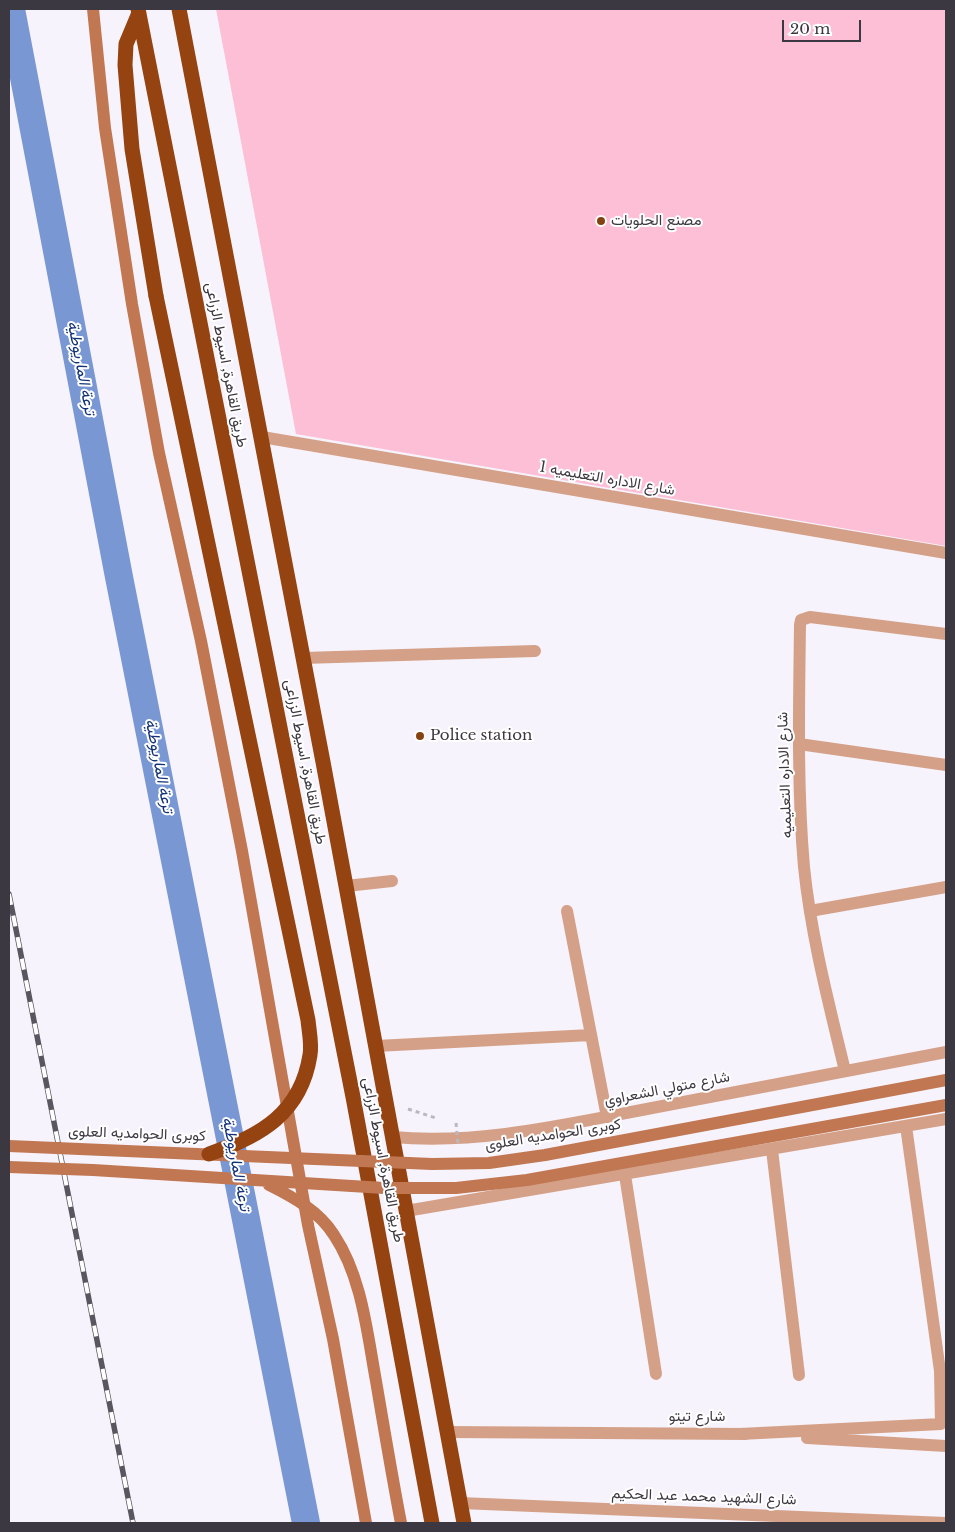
<!DOCTYPE html>
<meta charset="utf-8">
<style>
body{margin:0}
#map{position:relative;width:955px;height:1532px;overflow:hidden;background:#f7f3fc;font-family:"Libre Baskerville",serif}
canvas{display:block}
.frame{position:absolute;inset:0;border:10px solid #3c3841;pointer-events:none}
.scale{position:absolute;left:782px;top:20px;width:79px;height:22px;box-sizing:border-box;border:2px solid #3c3841;border-top:0;padding-left:6px;font-size:15px;line-height:18px;white-space:nowrap;color:#3c3841;-webkit-text-stroke:4px #fff;paint-order:stroke}
</style>
<div id="map">
<canvas width="955" height="1532"></canvas>
<div class="frame"></div>
<div class="scale">20 m</div>
</div>
<script>
const ctx = document.querySelector('canvas').getContext('2d');
ctx.lineJoin = 'round';
function strokePath(path, color, width, dash) {
  ctx.strokeStyle = color;
  ctx.lineWidth = width;
  ctx.lineCap = dash ? 'butt' : 'round';
  ctx.setLineDash(dash || []);
  ctx.stroke(path);
}
function fill(path, color) {
  ctx.fillStyle = color;
  ctx.fill(path, 'evenodd');
}
function drawText(font, color, halo, rows, align = 'center') {
  ctx.font = font + ' "Libre Baskerville",Vazirmatn,serif';
  ctx.lineWidth = 4;
  ctx.setLineDash([]);
  ctx.textBaseline = 'middle';
  ctx.strokeStyle = halo;
  ctx.fillStyle = color;
  for (const [text, x, y, turn = 0] of rows) {
    ctx.save();
    ctx.translate(x, y);
    ctx.rotate((+turn || 0) * Math.PI / 180);
    ctx.textAlign = isNaN(turn) ? turn : align;
    if (halo) ctx.strokeText(text, 0, 0);
    ctx.fillText(text, 0, 0);
    ctx.restore();
  }
}
const canal = new Path2D(`
 M11,9L119,577L306,1523`);
const building = new Path2D(`
 M216,9H946V546L296,434Z`);
const path = new Path2D(`
 M408,1109L436,1118`);
const lane = new Path2D(`
 M303,658L535,651
 M346,886L392,881
 M567,911L607,1117
 M376,1046L591,1035`);
const street = new Path2D(`
 M262,437L946,553
 M799,744L946,765
 M810,911L946,887
 M845,1071C829,1004 811,936 804,867C797,787 799,705 800,625L801,620L810,617L946,634
 M393,1137C479,1145 567,1124 652,1108C750,1089 848,1070 946,1052
 M772,1150L799,1375
 M625,1175L656,1374
 M406,1211L946,1119
 M447,1432L747,1434
 M740,1434L941,1424L940,1371L906,1126
 M807,1438L946,1446
 M460,1503L946,1523`);
const secondary = new Path2D(`
 M93,9L105,128L132,304L159,453L201,641L242,851L308,1225L333,1339L366,1523`);
const highway = new Path2D(`
 M138,9L353,1097L432,1523
 M179,9L323,762L464,1523
 M139,13L126,44L125,65L132,149L156,296`);
const rail = new Path2D(`
 M9,894L133,1523`);
const pathBridge = new Path2D(`
 M456,1123L458,1144`);
const secondaryBridge = new Path2D(`
 M9,1146L432,1164L489,1163L545,1155L946,1080
 M9,1167L93,1170L384,1188H456L527,1180L946,1105
 M269,1185C293,1197 319,1211 334,1235C362,1277 367,1332 376,1381C384,1428 392,1476 401,1523`);
const highwayBridge = new Path2D(`
 M156,296L308,1020C309,1031 312,1044 310,1055C301,1113 261,1136 209,1154`);
const markers = [
 [601,221,5,"#854211"],
 [420,736,5,"#854211"]
];
const poiNames = [
 ["مصنع الحلويات",611,221],
 ["Police station",430,736]
];
const streetNames = [
 ["طريق القاهرة, اسيوط الزراعى",226,365,79],
 ["شارع الاداره التعليميه 1",607,479,10],
 ["طريق القاهرة, اسيوط الزراعى",305,762,79],
 ["شارع الاداره التعليميه",785,775,-92],
 ["شارع متولي الشعراوي",667,1089,-11],
 ["كوبرى الحوامديه العلوى",137,1134,2],
 ["كوبرى الحوامديه العلوى",553,1135,-9],
 ["طريق القاهرة, اسيوط الزراعى",383,1160,79],
 ["شارع تيتو",697,1417],
 ["شارع الشهيد محمد عبد الحكيم",704,1497,2]
];
const waterNames = [
 ["ترعة الماريوطية",81,368,79],
 ["ترعة الماريوطية",159,766,79],
 ["ترعة الماريوطية",236,1164,79]
];
strokePath(canal, '#7997d3', 28);
fill(building, '#fdbfd5');
strokePath(path, '#bbb7c0', 3, [4, 4]);
strokePath(lane, '#d4a188', 12);
strokePath(street, '#d4a188', 12);
strokePath(secondary, '#c07752', 12);
strokePath(highway, '#954310', 15);
strokePath(rail, '#5a565f', 5.5);
strokePath(rail, '#fff', 4, [11]);
strokePath(pathBridge, '#bbb7c0', 3, [4, 4]);
strokePath(secondaryBridge, '#c07752', 12);
strokePath(highwayBridge, '#954310', 15);
for (const [x, y, r, color] of markers) {
  const dot = new Path2D();
  dot.arc(x, y, r, 0, 2 * Math.PI);
  ctx.fillStyle = color;
  ctx.fill(dot);
  strokePath(dot, '#fff', 2);
}
drawText('15px', '#3c3841', '#fff', poiNames, 'left');
drawText('15px', '#3c3841', '#fff', streetNames);
drawText('italic 16px', '#133277', '#fff', waterNames);
</script>
